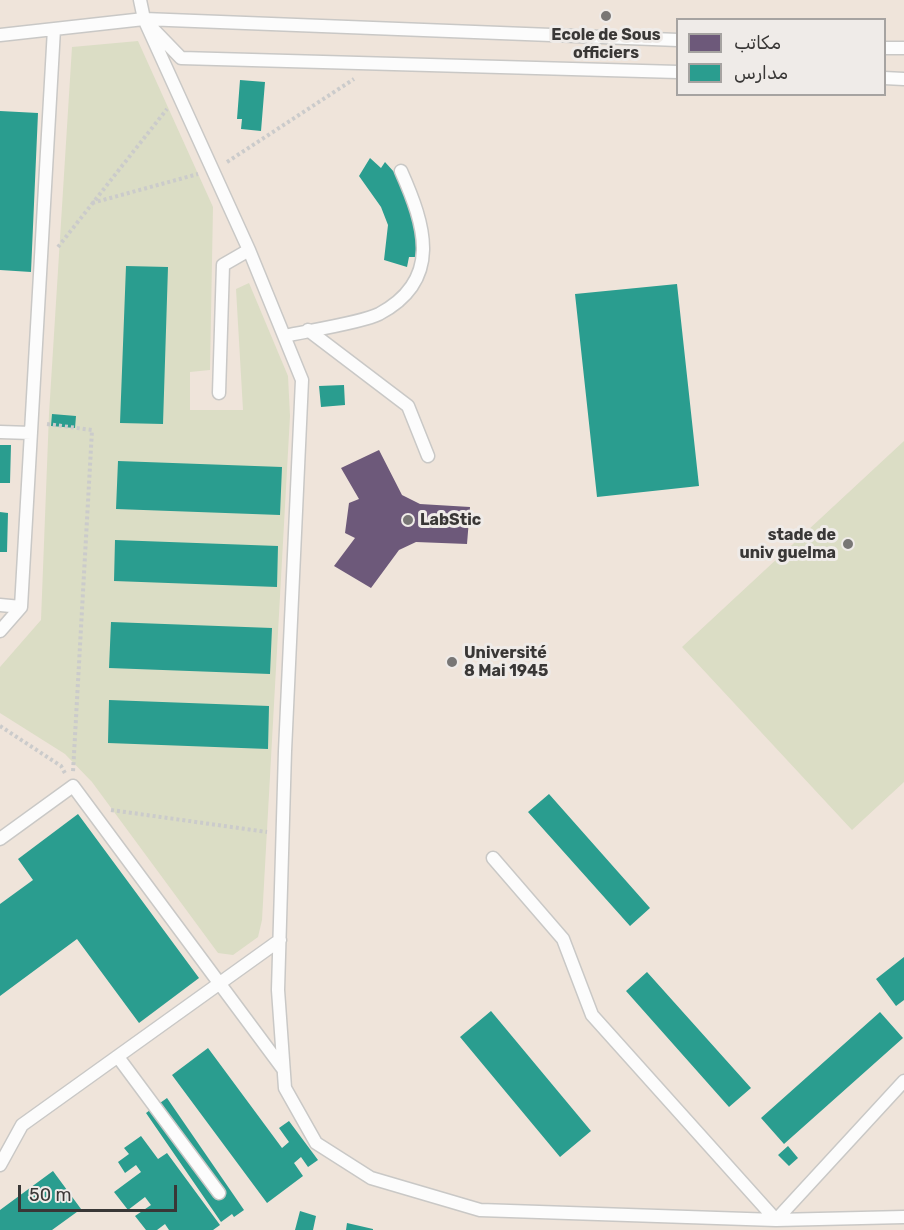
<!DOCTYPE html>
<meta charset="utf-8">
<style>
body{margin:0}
#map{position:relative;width:904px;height:1230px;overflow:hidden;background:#eeebe9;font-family:Rubik,Vazirmatn,sans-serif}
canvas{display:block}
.legend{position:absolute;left:676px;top:18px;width:210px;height:78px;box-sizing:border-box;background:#efebe8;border:2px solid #a6a3a1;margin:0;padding:8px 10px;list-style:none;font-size:18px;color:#393736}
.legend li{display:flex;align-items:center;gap:12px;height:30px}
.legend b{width:30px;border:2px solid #a6a3a1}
.scale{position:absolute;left:18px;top:1185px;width:159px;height:27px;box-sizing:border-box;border:3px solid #393736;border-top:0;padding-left:8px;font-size:18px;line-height:21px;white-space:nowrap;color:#393736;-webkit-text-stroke:4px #efebe8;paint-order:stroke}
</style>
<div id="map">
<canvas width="904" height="1230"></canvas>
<ul class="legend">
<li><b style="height:16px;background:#6d597a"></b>مكاتب</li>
<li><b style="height:16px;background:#2a9d8f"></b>مدارس</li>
</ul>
<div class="scale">50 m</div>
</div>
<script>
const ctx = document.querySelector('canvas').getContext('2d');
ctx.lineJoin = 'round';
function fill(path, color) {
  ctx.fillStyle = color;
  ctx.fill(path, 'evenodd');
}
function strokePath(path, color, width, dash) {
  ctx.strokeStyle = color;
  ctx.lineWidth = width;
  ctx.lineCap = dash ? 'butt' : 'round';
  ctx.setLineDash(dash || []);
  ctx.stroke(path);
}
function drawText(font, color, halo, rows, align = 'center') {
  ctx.font = font + ' Rubik,sans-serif';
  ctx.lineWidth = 6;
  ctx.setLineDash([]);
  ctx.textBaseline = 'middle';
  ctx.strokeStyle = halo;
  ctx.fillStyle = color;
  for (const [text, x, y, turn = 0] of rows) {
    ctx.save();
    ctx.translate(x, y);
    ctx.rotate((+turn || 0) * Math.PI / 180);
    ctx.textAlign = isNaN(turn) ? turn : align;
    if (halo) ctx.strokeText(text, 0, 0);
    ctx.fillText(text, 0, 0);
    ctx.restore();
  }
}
const education = new Path2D(`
 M0,0H904V1230H0ZM678,20H884V94H678Z`);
const green = new Path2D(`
 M138,41L213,207L210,370L190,372V410H243L236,289L249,283L288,376L290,416L262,920L258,937L233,955L218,953L92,782L65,754L0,713V667L41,620L49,414L72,47Z
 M904,441V782L852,830L682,647Z`);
const offices = new Path2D(`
 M379,450L402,495L420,504L470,507L467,544L416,542L399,550L371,588L334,566L355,538L345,533L349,503L359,499L341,468Z`);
const schools = new Path2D(`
 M240,80L265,82L261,131L241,129L242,119H237Z
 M0,111L38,113L31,272L0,270Z
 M370,158L381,168L385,162L394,172L413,210L419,257H409L407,267L384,260L388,225L381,207L359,176Z
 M126,266L168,267L163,424L120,423Z
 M677,284L699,486L597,497L575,294Z
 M344,385L345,405L321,407L319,386Z
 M52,414L76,416L75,428L51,426Z
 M0,445H11L10,483H0Z
 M118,461L282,467L280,515L116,509Z
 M0,512L8,513L7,552H0Z
 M115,540L278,546L277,587L114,581Z
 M111,622L272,628L270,674L109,668Z
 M109,700L269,706L268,749L108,743Z
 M549,794L650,908L630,926L528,812Z
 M78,814L199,978L139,1023L77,939L0,996V904L33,880L18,859Z
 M904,957V1000L896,1006L876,979Z
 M647,972L751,1088L729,1107L626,991Z
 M491,1011L591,1131L560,1157L460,1037Z
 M880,1012L903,1038L784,1144L761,1118Z
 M208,1048L282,1148L289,1142L279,1128L289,1121L318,1160L308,1167L301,1157L294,1163L303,1176L267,1203L172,1075Z
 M167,1098L244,1210L234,1217L232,1214L221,1222L146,1113Z
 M141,1136L158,1159L167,1153L220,1225L213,1230H169L165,1224L157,1230H146L135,1216L151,1205L145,1197L128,1210L114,1192L141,1172L136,1165L125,1173L118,1162L129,1154L124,1148Z
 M788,1146L798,1158L789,1166L778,1155Z
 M53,1171L81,1209L52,1230H0V1210Z
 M300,1211L316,1216L313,1230H295Z
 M347,1223L373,1229V1230H346Z`);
const path = new Path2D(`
 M227,162L354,79
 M92,203L198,174
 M58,247L167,109
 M47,424L92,430L73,772
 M0,726L61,766L66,775
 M111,810L267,832`);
const lane = new Path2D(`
 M140,0L144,19L249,250L302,380L285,751L278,990L285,1088L316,1143L371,1178L480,1210L776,1220L904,1217
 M151,27L181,58L678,72
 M0,35L144,19L678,40
 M884,48H904
 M884,78L904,79
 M308,330L408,406L428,456
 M284,336C306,331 361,323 379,314C443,280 425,225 401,171
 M219,393L223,265L249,250
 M0,432L31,433
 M0,605L21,607
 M0,631L21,607L54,29
 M0,839L73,786L283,1069
 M493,858L563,939L592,1015L776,1220L904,1081
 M118,1057L219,1193
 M0,1165L22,1125L280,940`);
const markers = [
 [606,16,6,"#787675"],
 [408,520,6,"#787675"],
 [848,544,6,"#787675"],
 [452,662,6,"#787675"]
];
const poiNames = [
 ["Ecole de Sous",606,35,"center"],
 ["officiers",606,53,"center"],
 ["LabStic",420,520],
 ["stade de",836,535,"right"],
 ["univ guelma",836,553,"right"],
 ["Université",464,653],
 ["8 Mai 1945",464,671]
];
fill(education, '#efe4da');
fill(green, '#dbddc5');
fill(offices, '#6d597a');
fill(schools, '#2a9d8f');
strokePath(lane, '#c9c8c6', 15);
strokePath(path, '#cbcbcb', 4, [3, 3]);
strokePath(lane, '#fcfcfc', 12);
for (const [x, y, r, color] of markers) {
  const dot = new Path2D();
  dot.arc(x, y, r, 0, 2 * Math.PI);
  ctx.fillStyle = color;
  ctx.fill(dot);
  strokePath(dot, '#efebe8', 2);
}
drawText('bold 16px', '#393736', '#efebe8', poiNames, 'left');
</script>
